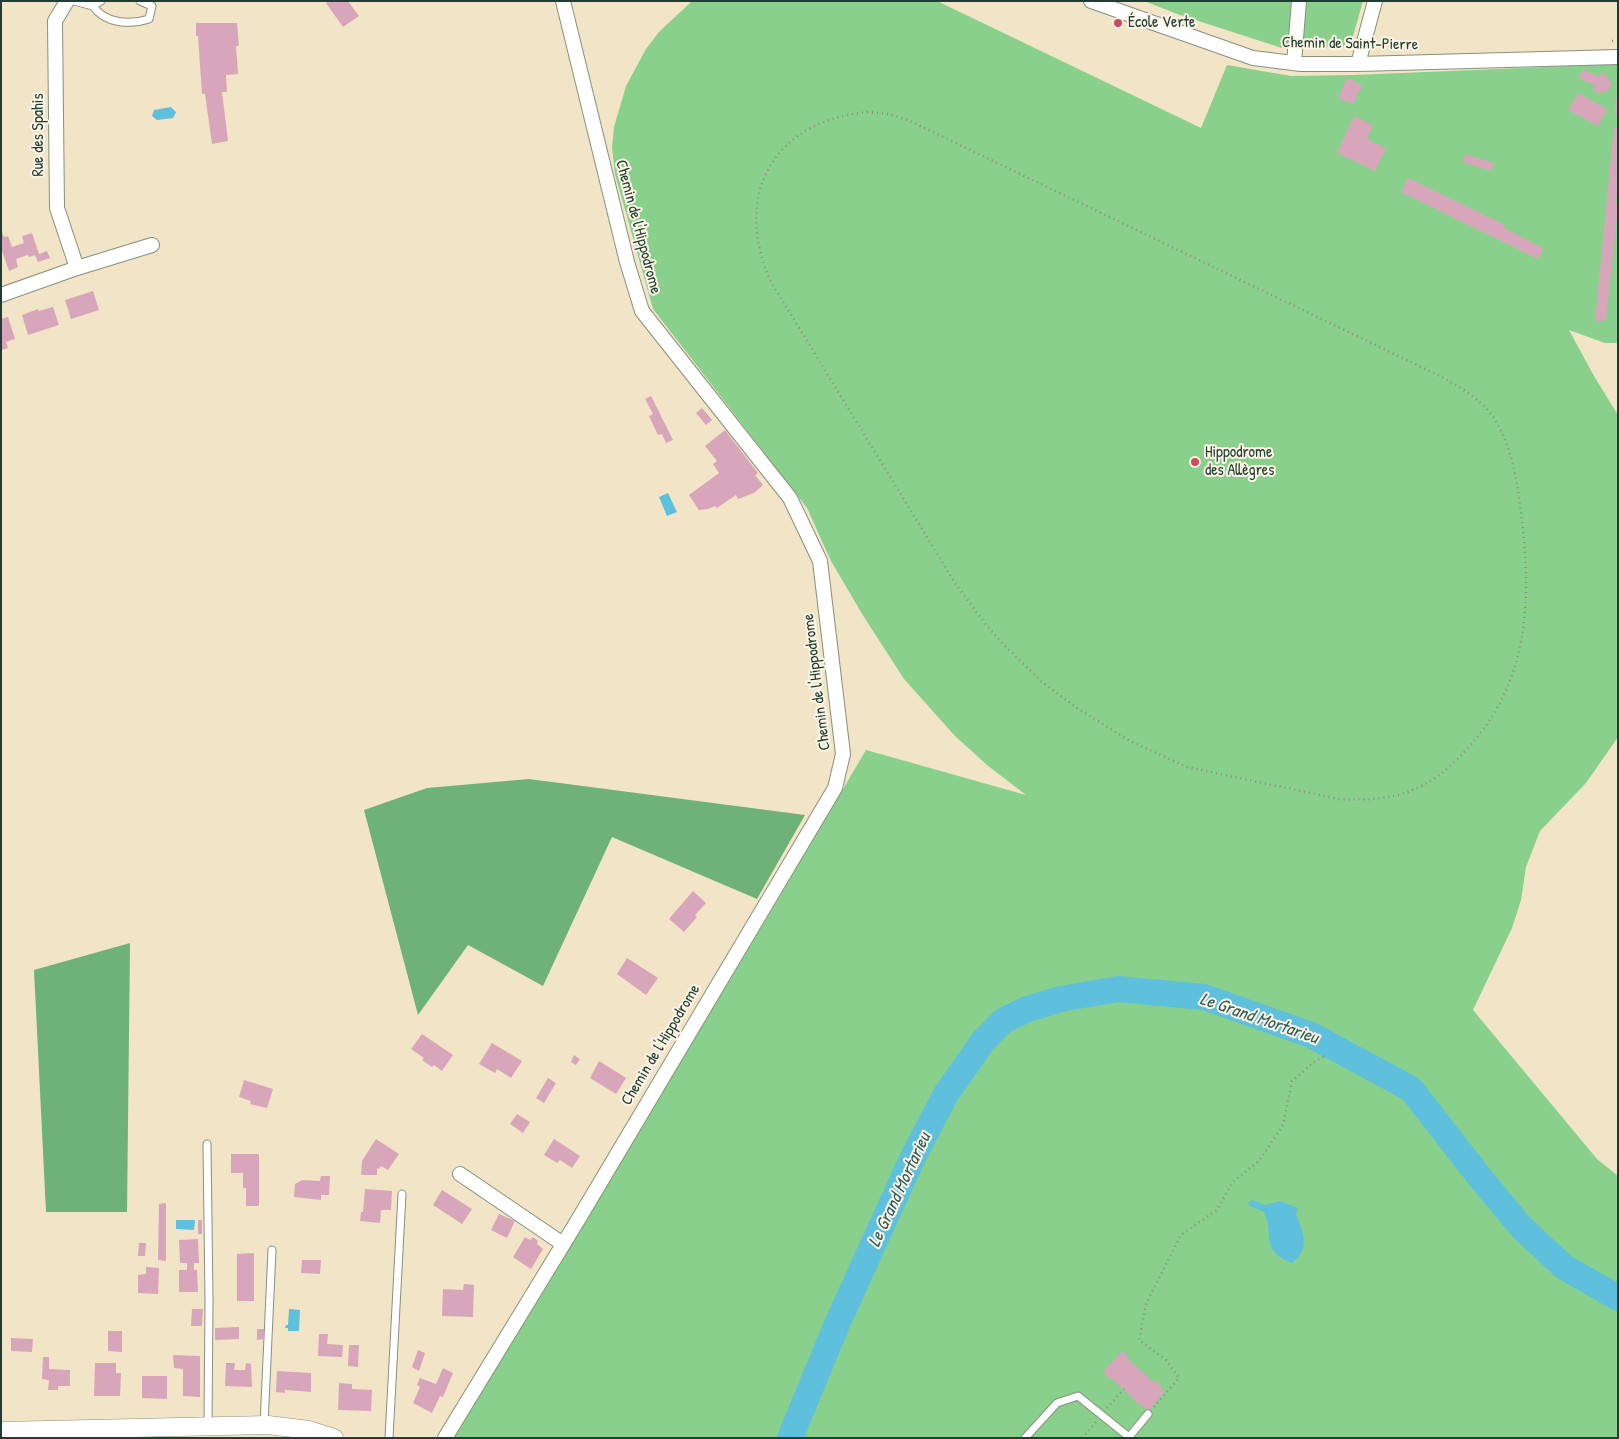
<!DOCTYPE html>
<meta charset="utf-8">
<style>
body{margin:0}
#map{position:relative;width:1619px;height:1439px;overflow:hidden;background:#f2e4c6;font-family:"Patrick Hand",sans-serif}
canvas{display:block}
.frame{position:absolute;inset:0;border:2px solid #1f3d34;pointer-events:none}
</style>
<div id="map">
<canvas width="1619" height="1439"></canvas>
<div class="frame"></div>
</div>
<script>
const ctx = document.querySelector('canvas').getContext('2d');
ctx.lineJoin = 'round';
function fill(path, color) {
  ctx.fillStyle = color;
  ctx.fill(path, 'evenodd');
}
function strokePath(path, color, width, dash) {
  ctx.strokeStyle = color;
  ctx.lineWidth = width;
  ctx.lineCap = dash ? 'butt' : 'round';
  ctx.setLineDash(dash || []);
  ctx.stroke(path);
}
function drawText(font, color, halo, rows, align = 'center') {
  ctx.font = font + ' "Patrick Hand",sans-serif';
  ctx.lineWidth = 4;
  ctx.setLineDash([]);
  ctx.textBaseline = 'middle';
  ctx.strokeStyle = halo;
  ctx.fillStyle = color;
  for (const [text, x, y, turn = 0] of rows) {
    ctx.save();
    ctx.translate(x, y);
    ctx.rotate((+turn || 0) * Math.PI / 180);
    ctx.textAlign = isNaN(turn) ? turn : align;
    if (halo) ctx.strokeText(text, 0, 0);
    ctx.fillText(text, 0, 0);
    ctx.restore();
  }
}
const green = new Path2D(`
 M692,1H937L1201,128L1227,65L1291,76L1354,75L1618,64V343H1605L1569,330L1594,376L1618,415V737L1586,783L1540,831L1526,867L1521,900L1512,928L1473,1010L1597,1159L1618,1176V1438H454L774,906L866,750L1026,795L987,765L955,736L904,679L864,617L831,561L807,508L653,309L615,174L612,148L614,127L626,86L646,49L659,32Z
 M1144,1H1363L1350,47L1282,48L1180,15Z`);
const forest = new Path2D(`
 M529,779L805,815L757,899L612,837L543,986L468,945L418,1015L364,810L427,788Z
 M130,943L127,1212H46L34,970Z`);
const water = new Path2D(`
 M171,107L176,112L173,118L157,120L152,116L154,110Z
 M668,493L677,512L667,516L659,497Z
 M1252,1200L1265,1205L1280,1201L1298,1208L1296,1214C1303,1232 1311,1249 1292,1263C1258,1250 1275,1233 1264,1212L1248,1205L1249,1202Z
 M176,1220H195L194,1230L176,1229Z
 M289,1309L300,1310L299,1331H288V1328H285L286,1325H288Z`);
const river = new Path2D(`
 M790,1438L837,1324L912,1159L946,1094L984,1040L1003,1021L1025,1010L1060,999L1118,989L1204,997L1311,1035L1411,1089L1482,1180L1522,1228L1564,1267L1618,1298`);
const building = new Path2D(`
 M329,1H348L359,16L343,27L326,3Z
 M196,23H237L239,46H236L238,74L226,75L227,92H222L228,141L212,144L205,94H202L198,36H196Z
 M1583,69L1599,77L1601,73L1609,77L1608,80L1612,82L1607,93L1603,91L1601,94L1592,90L1595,86L1579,78Z
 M1347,78L1362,85L1353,104L1338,98Z
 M1578,93L1607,109L1598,126L1568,110Z
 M1616,97L1618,98V116H1615Z
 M1354,116L1373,125L1367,139L1386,148L1375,171L1337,153Z
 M1614,127H1618V182L1616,203H1618V208L1606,320L1599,321H1595Z
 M1465,154L1494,163L1491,171L1463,162Z
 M1408,178L1505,225L1504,228L1543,248L1538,259L1401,192Z
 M1,230L4,237L8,236L12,247L24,243L22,236L32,233L39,254L47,251L50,258L38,262L35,255L29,257L28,255L16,259L18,267L9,271L1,248Z
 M93,291L99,310L71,319L65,300Z
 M53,307L59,325L28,335L22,315L38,309L39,311Z
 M8,317L15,339L6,342L8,348L1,350V319Z
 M651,396L673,440L666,443L662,434L658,435L649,416L653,414L645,399Z
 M702,408L712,420L706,425L696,413Z
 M725,430L758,473L755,475L763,485L754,493L738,499L736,495L717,508L715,506L708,509L699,510L689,495L719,473L713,464L717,461L705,446Z
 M693,891L706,903L695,915L697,917L684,932L669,919Z
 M627,958L658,978L646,995L617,974Z
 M422,1034L453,1055L442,1071L434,1065L432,1067L422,1060L424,1058L411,1049Z
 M492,1043L522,1061L511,1078L497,1069L495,1073L479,1064Z
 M574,1055L580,1059L576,1065L571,1062Z
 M599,1061L626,1078L616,1094L590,1078Z
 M548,1078L556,1083L544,1103L536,1098Z
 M244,1080L273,1089L267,1108L250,1104L251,1101L239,1097Z
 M517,1114L530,1122L523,1133L510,1124Z
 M376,1139L399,1154L388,1170L381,1166L379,1169L377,1168V1175H361L362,1161Z
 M554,1139L580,1156L572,1168L560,1160L557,1163L544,1155Z
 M231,1154H259V1206H246V1188H243V1173H231Z
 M321,1176H330L329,1195H321V1200L294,1197L295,1184L302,1180L320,1181Z
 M365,1189L392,1191L391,1210H381L380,1223L360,1221L361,1212H363Z
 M442,1190L472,1209L462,1224L433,1205Z
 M166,1203V1261L158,1260L159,1204Z
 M499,1214L515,1221L507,1238L491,1230Z
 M198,1220H202V1234H198Z
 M525,1237L530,1240L533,1237L538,1241L537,1244L543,1249L531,1269L513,1257Z
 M198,1239L199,1263H194V1270H197L198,1292H179V1270H187V1263H180L179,1240Z
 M139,1243H146L145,1256H138Z
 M254,1253V1301H237V1254Z
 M302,1260H321L320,1274L301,1273Z
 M146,1267L159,1268L158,1294L138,1293V1275L146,1274Z
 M464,1284L474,1285L473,1317L442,1316L443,1289L463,1290Z
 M192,1309H203L202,1326H191Z
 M239,1327V1339L215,1340V1328Z
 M257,1329H264L263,1339L257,1340Z
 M108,1331H122V1352L108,1351Z
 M319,1334H328L327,1344L343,1345L342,1357L318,1356Z
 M11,1338L33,1339L32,1352L11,1351Z
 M349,1345H359L358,1367L348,1366Z
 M418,1350L425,1353L419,1371L412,1367Z
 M1122,1351L1128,1356L1127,1358L1154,1383L1156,1381L1161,1386L1160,1387L1165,1391L1149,1411L1143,1406L1142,1407L1110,1377L1109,1378L1103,1372Z
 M173,1355L200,1356V1397L183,1396V1369L174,1368Z
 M43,1357H49V1369L70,1370V1386H58V1390H48L49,1380L42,1379Z
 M95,1363H116V1373H121L120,1396H94Z
 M226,1363H235L234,1370H245L246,1363L251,1364L252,1387L225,1386Z
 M443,1368L453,1373L443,1397L440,1396L432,1413L413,1403L420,1387L417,1385L420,1378L436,1384Z
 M277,1371L311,1373V1392L285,1390V1393L276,1392Z
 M142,1376H167V1399L142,1398Z
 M339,1383L352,1384V1389L372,1390L371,1411L338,1410Z`);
const path = new Path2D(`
 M1612,41H1618
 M867,112L888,114L908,120L1442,377C1457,386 1474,395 1486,408C1512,438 1518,484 1522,522C1532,605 1527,685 1467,749C1428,792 1396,802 1339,799L1187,767L1130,741L1077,708L1041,681L1004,645L987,626L955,583L771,282C741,218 755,148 826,121C839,116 853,114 867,112Z
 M1154,1407L1179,1378L1166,1360L1139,1340L1146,1304L1181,1235L1217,1210L1232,1183L1259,1161L1283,1125L1292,1081L1315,1061L1325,1056
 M1107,1408L1124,1389
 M1082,1438L1096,1422`);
const service = new Path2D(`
 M74,1L93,6C105,24 130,25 149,19L152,6L140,1
 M93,6L101,1
 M207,1144L209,1300L208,1426
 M264,1425L272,1250
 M389,1438L402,1194
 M1025,1438L1057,1403L1078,1396L1129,1437L1148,1414`);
const minor = new Path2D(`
 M1091,1L1253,58L1301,64H1358L1618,57
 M1294,63L1299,1
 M1358,64L1375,1
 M77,268L152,245
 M1,295L77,268L57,208L55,21L67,1
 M460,1174L563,1244
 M445,1438L578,1220L835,788L843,754L820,561L790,498L642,311L627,262L563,1`);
const tertiary = new Path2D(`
 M1,1431L268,1425L309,1430L334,1438`);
const markers = [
 [1118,23,5,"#d1495b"],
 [1195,462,5,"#d1495b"]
];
const poiNames = [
 ["École Verte",1128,23],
 ["Hippodrome",1205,453],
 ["des Allègres",1205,471]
];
const streetNames = [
 ["Chemin de Saint-Pierre",1350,44,1],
 ["Rue des Spahis",39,135,-90],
 ["Chemin de l'Hippodrome",638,227,75],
 ["Chemin de l'Hippodrome",817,682,-97],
 ["Chemin de l'Hippodrome",661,1045,-59]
];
const waterNames = [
 ["Le Grand Mortarieu",1259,1019,19],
 ["Le Grand Mortarieu",900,1190,-65]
];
fill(green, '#89d08c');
fill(forest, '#6eb278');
fill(water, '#5ec0dd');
strokePath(river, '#5ec0dd', 26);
fill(building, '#d8a6ba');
strokePath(service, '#88907d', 9);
strokePath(minor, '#88907d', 16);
strokePath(tertiary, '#88907d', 19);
strokePath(path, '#88907d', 2.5, [1, 4]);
strokePath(service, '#fff', 7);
strokePath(minor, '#fff', 14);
strokePath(tertiary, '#fff', 18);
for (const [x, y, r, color] of markers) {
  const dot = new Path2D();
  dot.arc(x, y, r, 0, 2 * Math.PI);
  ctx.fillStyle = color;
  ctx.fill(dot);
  strokePath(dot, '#fcf5e5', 2);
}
drawText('16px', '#1f3d34', '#fcf5e5', poiNames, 'left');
drawText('16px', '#1f3d34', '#fcf5e5', streetNames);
drawText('italic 18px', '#2f5e5e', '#fcf5e5', waterNames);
</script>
